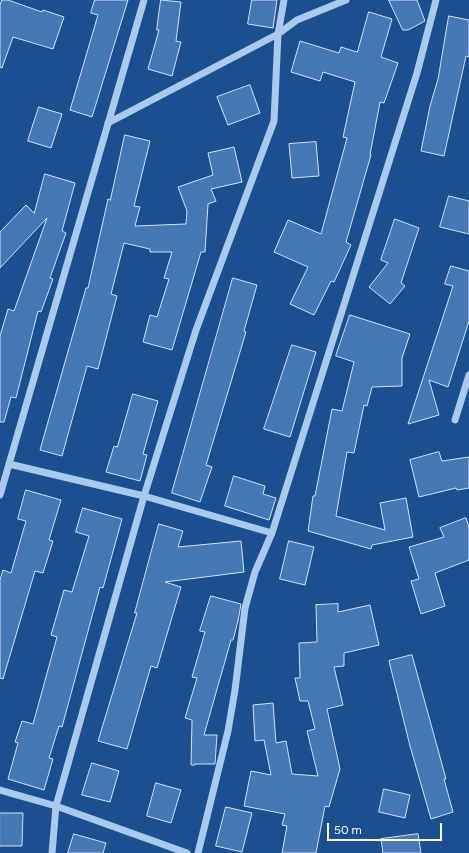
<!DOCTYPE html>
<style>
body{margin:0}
#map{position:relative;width:469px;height:853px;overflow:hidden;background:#1b4f8f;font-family:Figtree,sans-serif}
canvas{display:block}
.scale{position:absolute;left:327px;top:823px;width:115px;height:18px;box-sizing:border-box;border:2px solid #fff;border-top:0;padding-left:5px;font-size:12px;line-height:14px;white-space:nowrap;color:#fff;-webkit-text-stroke:3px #1b4f8f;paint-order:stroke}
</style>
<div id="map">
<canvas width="469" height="853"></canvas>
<div class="scale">50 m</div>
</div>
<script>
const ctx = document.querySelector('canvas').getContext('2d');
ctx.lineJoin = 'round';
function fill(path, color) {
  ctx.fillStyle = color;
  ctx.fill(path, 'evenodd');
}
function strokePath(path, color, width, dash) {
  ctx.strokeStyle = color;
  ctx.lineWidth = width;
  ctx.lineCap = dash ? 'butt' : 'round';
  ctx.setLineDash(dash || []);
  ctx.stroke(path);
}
const building = new Path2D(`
 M2,0H8L42,12L43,10L64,17L53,49L13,37L2,68L0,67V6Z
 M95,0H128L92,117L70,110L98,15L91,13Z
 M161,0L181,2L176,41L181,42L172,76L148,69L159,30H157Z
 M252,0H277L273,28L248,24Z
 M389,0H417L425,21L408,30H403Z
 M369,12L392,19L381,57L398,63L384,103L380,102L370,155H371L346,242L351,245L334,282L331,281L314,315L290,304L308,267L274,252L288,220L321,234L347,138L343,137L355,82L323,72L320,81L291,72L300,41L339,53L341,47L357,52Z
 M449,16L469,20V57L466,56L444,156L421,151L430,106L438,79Z
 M250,85L260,113L228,125L217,97Z
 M39,107L62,114L51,148L28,141Z
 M125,135L150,141L134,206L140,207L135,226L186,224L187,211L178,187L213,175L208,153L234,147L242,182L211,189L216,201L208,204L205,252H201L172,350L143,342L150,315L157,317L169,279L164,278L172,252H150V249L124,243L111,294L117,296L98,369L87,366L62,456L40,450L86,288H88L108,199L110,200Z
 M316,142L319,176L292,178L289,144Z
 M45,174L75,183L62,231L66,233L50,278L53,279L41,312L38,311L16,398L11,397L4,422H0V336L8,309L14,311L47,218L0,268V232L26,205L34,213Z
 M449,196L469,201V234L440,227Z
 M395,219L419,228L401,283L405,286L390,304L369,287L388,263L381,260Z
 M451,266L469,271V321L448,387L429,380L439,415L408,424L453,286L445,284Z
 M233,278L257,285L244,331L246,332L206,465L212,467L200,502L172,493Z
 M350,315L410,334L402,358V386L372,387L367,406L364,405L354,453L347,452L336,516L385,530L380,503L406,498L413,537L372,545L371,549L308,531L313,496H315L332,409L342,411L354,362L336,356Z
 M292,345L316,352L290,437L264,429Z
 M133,394L158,401L143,454L147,455L140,481L106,472L114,446L117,447Z
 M439,452L442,461L469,457V488L457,490L456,488L419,497L410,460Z
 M234,476L265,486L263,494L276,498L269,520L225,506Z
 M26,490L61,500L49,540L53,541L43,573L35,571L3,679L0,678V580L3,570L11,573L26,521L18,519Z
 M83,508L122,519L103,588L100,587L62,727L59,726L49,758L53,759L44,790L8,779L18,743L15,742L22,721L33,724L57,637L51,635L64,590L72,592L89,536L76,532Z
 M466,518L469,527V560L435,573L445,606L421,614L411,581L419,579L409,547L444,537L440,528Z
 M159,524L183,531L178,547L241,541L244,572L165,582L181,587L157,668L151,666L127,749L98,741L137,613H135Z
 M289,541L314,547L305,585L280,579Z
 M211,596L241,604L238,621L233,640H231L204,735H217L215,764H195V765H191L192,720L185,718L197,678L192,677L205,632L200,631Z
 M338,604V612L370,605L379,645L344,653V666L334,667L343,705L327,709L340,769L329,807L325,806L316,853H282L287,826L282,825L285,814L244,806L251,771L271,775L264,740L255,741L253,705L273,703L276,743L286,741L292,774L318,776L307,731L315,729L308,701H300L295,678H300L299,643L317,642L316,605Z
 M412,655L446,779H444L453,812L431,819L410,746L389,661Z
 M92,763L119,771L110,802L82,795Z
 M156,783L181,790L171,823L147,816Z
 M384,789L410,795L405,818L379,812Z
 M226,807L252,813L242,852L216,846Z
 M0,813H23L22,846H0Z
 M74,834L106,843L103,853H68Z
 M418,834L421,853H383L381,839Z`);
const minor = new Path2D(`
 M108,123L278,34L297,20L346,0
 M455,420L469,375
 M9,464L144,496L272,533
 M0,495L144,0
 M0,790L56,806L187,853
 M52,853L56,806L144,496L196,330L274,121L278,34L284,0
 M198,853L228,731L235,690L245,608L255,572L272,533L417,73L436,0`);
fill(building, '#4478b7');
strokePath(building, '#cfe3fa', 1);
strokePath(minor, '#a9c9ee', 7);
</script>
